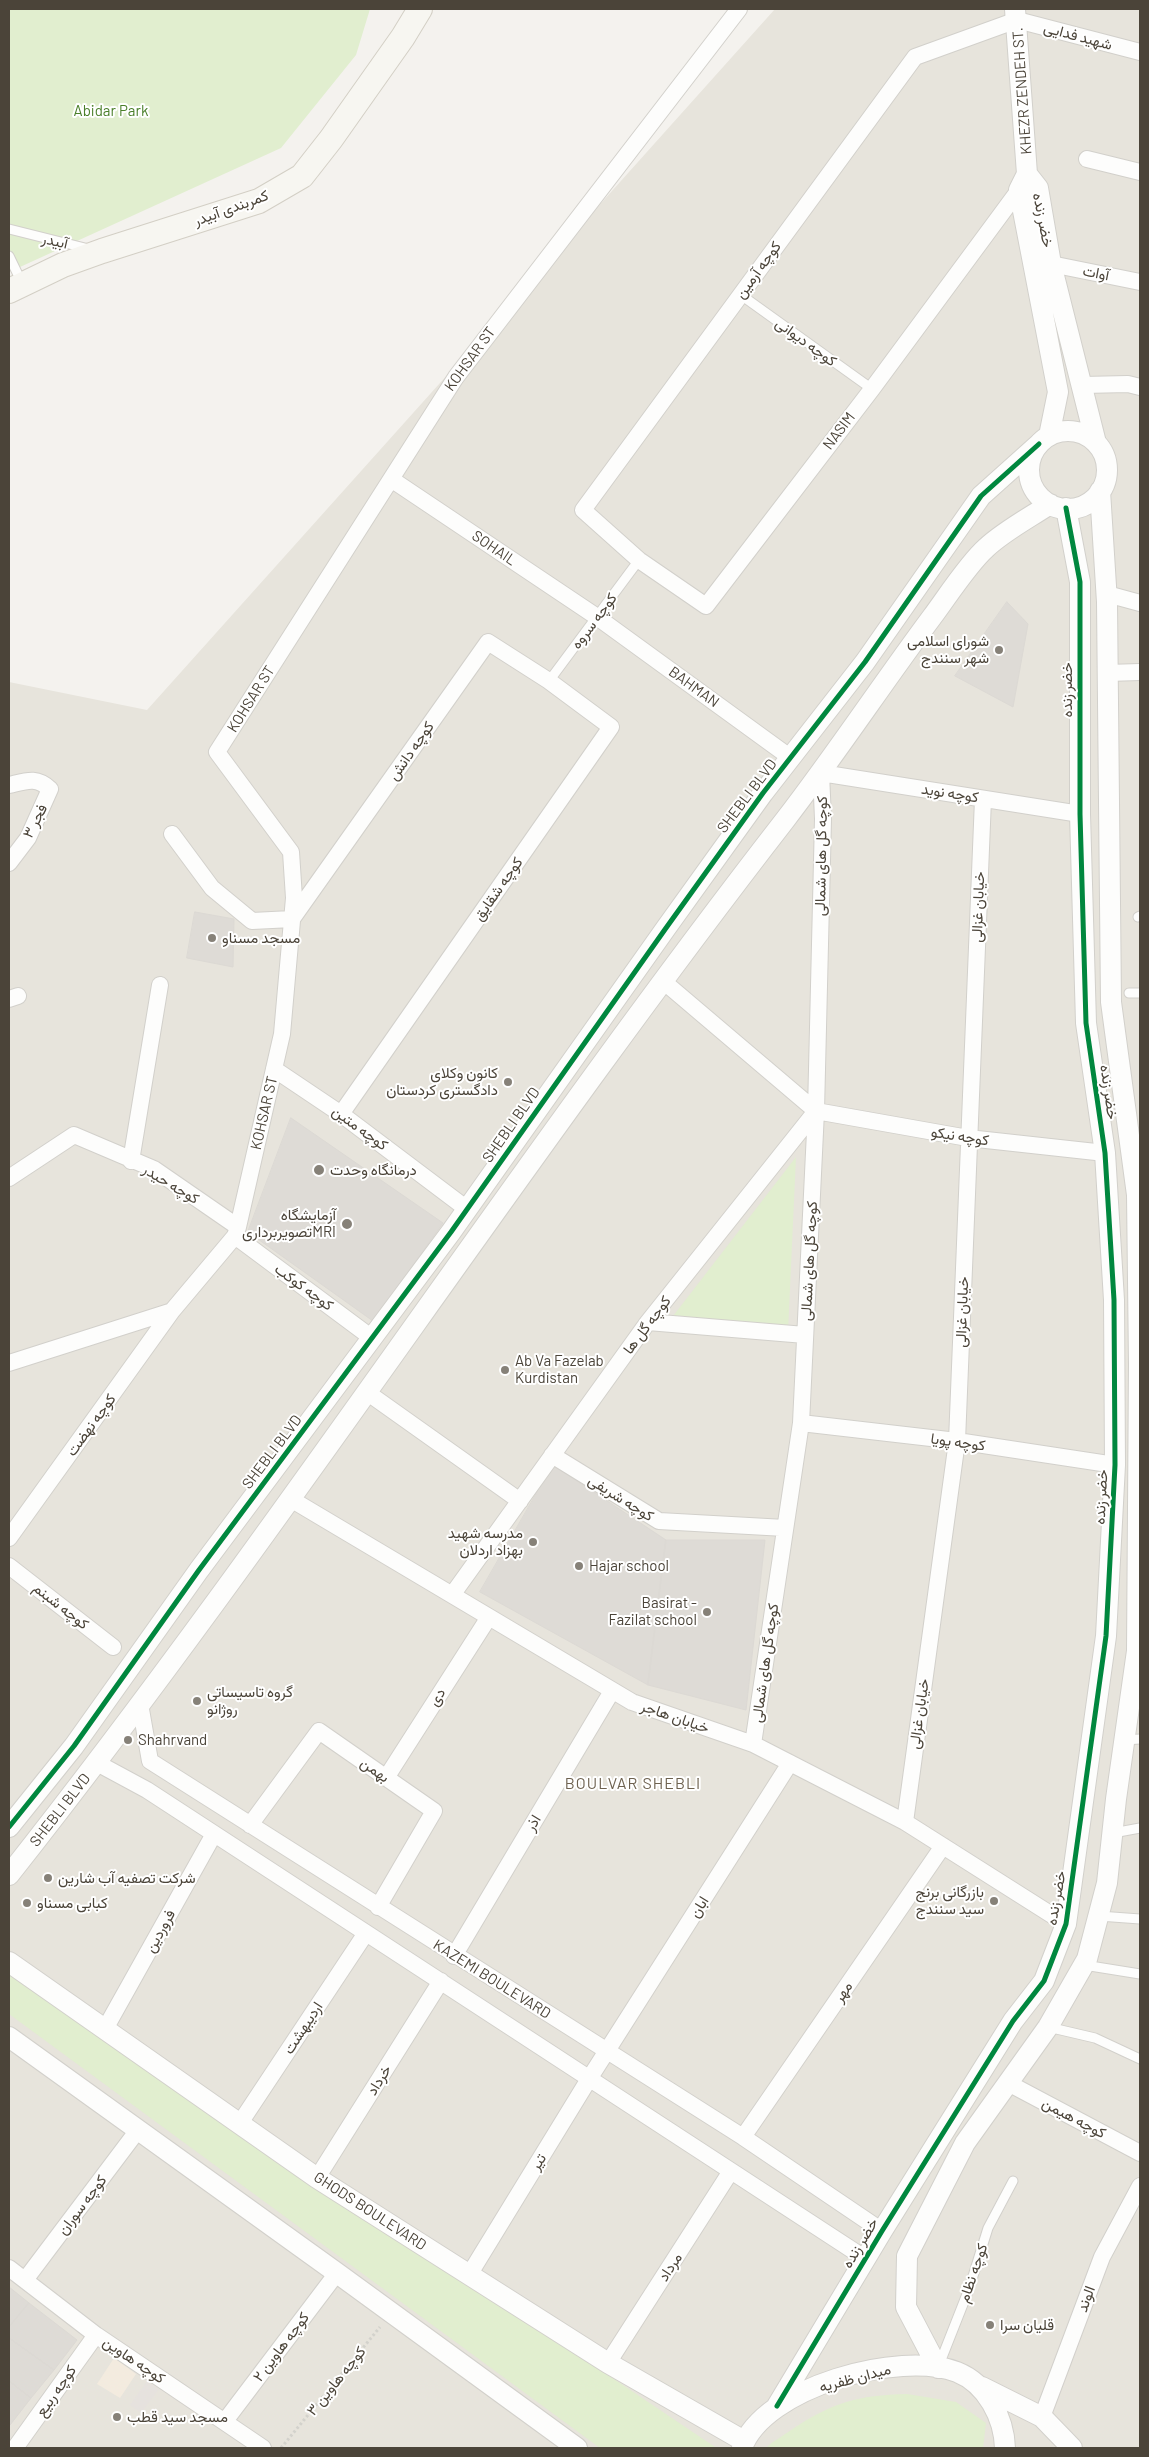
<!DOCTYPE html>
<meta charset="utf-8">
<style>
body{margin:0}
#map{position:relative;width:1149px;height:2457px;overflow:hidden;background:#f4f2ee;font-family:Barlow,sans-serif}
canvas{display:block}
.frame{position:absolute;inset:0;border:10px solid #4b4439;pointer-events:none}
</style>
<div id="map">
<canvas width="1149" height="2457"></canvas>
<div class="frame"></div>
</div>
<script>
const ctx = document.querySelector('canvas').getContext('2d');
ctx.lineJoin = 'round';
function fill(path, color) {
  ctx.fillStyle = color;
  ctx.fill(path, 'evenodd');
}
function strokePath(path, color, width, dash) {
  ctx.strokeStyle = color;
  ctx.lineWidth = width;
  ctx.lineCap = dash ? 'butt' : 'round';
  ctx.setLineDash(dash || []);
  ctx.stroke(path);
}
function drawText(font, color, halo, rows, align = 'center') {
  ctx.font = font + ' Barlow,Vazirmatn,sans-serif';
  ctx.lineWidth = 4;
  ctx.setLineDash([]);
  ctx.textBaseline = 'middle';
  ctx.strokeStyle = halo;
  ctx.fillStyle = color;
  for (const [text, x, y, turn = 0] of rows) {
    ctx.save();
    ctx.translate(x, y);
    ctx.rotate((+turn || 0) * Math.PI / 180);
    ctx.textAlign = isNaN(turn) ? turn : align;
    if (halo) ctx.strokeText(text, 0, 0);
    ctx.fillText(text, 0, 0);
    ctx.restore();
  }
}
const residential = new Path2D(`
 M775,9H1140V2448H9V682L147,710Z`);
const commercial = new Path2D(`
 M114,2358L136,2374L120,2398L97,2384Z`);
const industrial = new Path2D(`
 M147,2381L159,2389L141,2413L130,2405Z`);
const green = new Path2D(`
 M9,9H370L356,55L281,148L9,272Z
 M796,1157L788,1332L670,1320Z
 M9,1972L715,2447V2448H600L9,2014Z
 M907,2394L956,2402L986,2423L983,2448H766C773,2441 783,2436 791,2430C831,2403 858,2395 907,2394Z`);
const building = new Path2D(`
 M1007,602L1028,624L1013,707L955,676Z
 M195,912L234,919L233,967L187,958Z
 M291,1118L443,1223L373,1321L248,1232Z
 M553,1465L666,1540L648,1685L480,1592Z
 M666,1540H765L746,1710L648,1685Z
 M9,2287L29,2303L9,2327Z
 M29,2303L77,2340L54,2370L9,2338V2327Z
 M9,2338L54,2370L31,2398L9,2381Z
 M9,2381L31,2398L10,2425L9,2424Z`);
const path = new Path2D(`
 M281,2448L380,2327`);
const service = new Path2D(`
 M9,229L89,249
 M9,256L23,285
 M741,295L872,389
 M549,681L639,560
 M1138,917L1140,916
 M1129,993H1140
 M1124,1740L1140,1739
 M1113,1833L1140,1828
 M1099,1916L1140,1919
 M1084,1965L1140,1974
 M1048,2027L1095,2038L1140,2059
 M939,2365L969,2289L988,2228L1013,2181`);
const minor = new Path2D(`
 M1087,159L1140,172
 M1019,190L872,389L706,606L639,560L583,510L915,57L1017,20L1140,52
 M1051,264L1140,282
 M1083,385L1128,384L1140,387
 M391,479L597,617L791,758
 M1107,594L1140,603
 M1107,673L1140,672
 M9,785C26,781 36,776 50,789L28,838L9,863
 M172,834L212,888L252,921L292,919
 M292,919L488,642L549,681L611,727L341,1114
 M663,981L816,1111
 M9,999L18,996
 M274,1069L341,1114L467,1209
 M816,1111L968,1138L1105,1153
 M131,1161L160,985
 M9,1178L74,1135L154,1169L238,1227
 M235,1236L372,1338
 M648,1322L805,1335
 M9,1363L172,1311L235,1236L238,1227L282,1034L294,898L291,852L217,752L456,377L739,9
 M368,1393L520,1501
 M801,1423L957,1441L1115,1465
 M552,1455L659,1521L785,1528
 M289,1498L632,1702L753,1744L790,1763L905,1822L1066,1924
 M9,1538L172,1311
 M9,1566L113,1647
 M452,1595L648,1322L816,1111
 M140,1704L150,1761L743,2137L882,2231
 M753,1744L801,1423L816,1111L823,819L821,773L1080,814
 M97,1763L147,1790L866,2259
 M386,1778L489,1617
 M905,1822L957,1441L983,799
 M250,1825L319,1731L434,1811L378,1907
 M454,1956L612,1691
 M105,2029L214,1834
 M1008,2083L1140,2153
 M240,2123L366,1933
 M743,2137L943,1846
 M317,2178L441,1981
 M9,2268L96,2335L263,2448
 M469,2275L589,2079L790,1763
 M25,2280L138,2130
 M608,2363L731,2171
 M1042,2417L1102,2257L1140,2186
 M225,2421L337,2273
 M15,2448L96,2335`);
const tertiary = new Path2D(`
 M1015,9L1027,174L1019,190L1058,392L1049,436
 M1027,174L1038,188L1051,264L1096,443
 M1029 470a39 39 0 1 1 78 0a39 39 0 1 1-78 0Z
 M9,1827L74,1746L199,1570L451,1232L666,928L763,793L865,662L981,496L1039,444
 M9,1875C280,1532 517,1165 785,820C836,754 882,684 932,617C947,597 968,564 986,548C1004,531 1029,518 1050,504
 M9,1962L317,2178L608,2363L744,2441
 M9,2037L337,2273L577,2448
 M938,2368L906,2307L907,2256L965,2143L1048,2027L1087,1959L1107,1883L1116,1799L1137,1651L1139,1365L1137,1195L1111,1002L1107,602L1100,491
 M982,2387L1042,2417L1072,2448
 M777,2406L882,2231L1013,2021L1044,1981L1066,1924L1106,1636L1115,1465L1114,1300L1105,1153L1086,1023L1080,814V582L1066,508
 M742,2448C764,2387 900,2350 957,2372C987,2384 1004,2418 1005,2448`);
const secondary = new Path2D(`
 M9,291L63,265L102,251L259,201L302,176L331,139L403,37L420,9`);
const cycleway = new Path2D(`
 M9,1827L74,1746L199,1570L451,1232L666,928L763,793L865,662L981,496L1039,444
 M777,2406L882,2231L1013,2021L1044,1981L1066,1924L1106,1636L1115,1465L1114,1300L1105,1153L1086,1023L1080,814V582L1066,508`);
const markers = [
 [999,650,5,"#868178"],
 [212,938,5,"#868178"],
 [508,1082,5,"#868178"],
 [319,1170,6,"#868178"],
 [347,1224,6,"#868178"],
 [505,1370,5,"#868178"],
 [533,1542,5,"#868178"],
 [579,1566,5,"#868178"],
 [707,1612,5,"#868178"],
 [197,1701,5,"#868178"],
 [128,1740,5,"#868178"],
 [48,1878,5,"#868178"],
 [994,1901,5,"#868178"],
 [27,1903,5,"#868178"],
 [990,2325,5,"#868178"],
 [117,2417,5,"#868178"]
];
const streetNames = [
 ["شهید فدایی",1078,36,15],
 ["KHEZR ZENDEH ST.",1022,91,-94],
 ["کمربندی آبیدر",231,208,-20],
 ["خضر زنده",1043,220,79],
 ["آبیدر",55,241,13],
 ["کوچه آرمین",758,270,-54],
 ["آوات",1096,273,11],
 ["کوچه دیوانی",806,342,36],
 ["KOHSAR ST",470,359,-54],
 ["NASIM",839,431,-53],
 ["SOHAIL",494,548,34],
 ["کوچه سروه",594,621,-53],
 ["BAHMAN",694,687,36],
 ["خضر زنده",1067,690,-90],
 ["KOHSAR ST",251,699,-58],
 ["کوچه دانش",411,751,-55],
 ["کوچه نوید",950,793,9],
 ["SHEBLI BLVD",747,796,-53],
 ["فجر ۳",35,821,-63],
 ["کوچه گل های شمالی",821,856,-89],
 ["کوچه شقایق",498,889,-55],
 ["خیابان غزالی",978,907,-88],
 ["خضر زنده",1109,1092,82],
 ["KOHSAR ST",264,1113,-77],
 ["SHEBLI BLVD",511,1125,-55],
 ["کوچه متین",360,1128,36],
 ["کوچه نیکو",960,1136,9],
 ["کوچه حیدر",171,1184,31],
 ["کوچه گل های شمالی",809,1261,-87],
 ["کوچه کوکب",304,1287,36],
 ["خیابان غزالی",962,1312,-88],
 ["کوچه گل ها",647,1325,-53],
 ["کوچه نهضت",91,1425,-54],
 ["کوچه پویا",958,1442,8],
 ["SHEBLI BLVD",272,1452,-53],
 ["خضر زنده",1101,1497,-87],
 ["کوچه شریفی",621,1498,32],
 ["کوچه شبنم",61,1606,38],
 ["کوچه گل های شمالی",765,1663,-82],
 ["دی",437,1697,-57],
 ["خیابان غزالی",919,1714,-82],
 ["خیابان هاجر",675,1717,19],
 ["بهمن",375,1770,35],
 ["SHEBLI BLVD",60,1810,-52],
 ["اذر",533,1823,-59],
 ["خضر زنده",1056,1898,-80],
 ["ابان",699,1907,-58],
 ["فروردین",160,1931,-61],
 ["KAZEMI BOULEVARD",492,1979,32],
 ["مهر",843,1992,-56],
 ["اردیبهشت",303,2028,-57],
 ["خرداد",379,2080,-58],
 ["کوچه هیمن",1074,2118,28],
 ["تیر",538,2162,-58],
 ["کوچه سوران",82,2205,-53],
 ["GHODS BOULEVARD",370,2211,33],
 ["خضر زنده",860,2243,-59],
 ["مرداد",670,2267,-57],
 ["کوچه نظام",973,2273,-71],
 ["الوند",1086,2299,-70],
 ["کوچه هاوین ۲",281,2347,-53],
 ["کوچه هاوین",134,2360,34],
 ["میدان ظفریه",855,2378,-15],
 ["کوچه هاوین ۳",336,2381,-51],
 ["کوچه ربیع",56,2391,-55]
];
const parkNames = [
 ["Abidar Park",111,111]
];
const poiNames = [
 ["شورای اسلامی",989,641,"right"],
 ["شهر سنندج",989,658,"right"],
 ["مسجد مسناو",222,938],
 ["کانون وکلای",498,1073,"right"],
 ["دادگستری کردستان",498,1090,"right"],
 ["درمانگاه وحدت",330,1170],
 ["آزمايشگاه",336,1215,"right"],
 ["تصویربرداریMRI",336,1232,"right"],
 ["Ab Va Fazelab",515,1361],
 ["Kurdistan",515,1378],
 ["مدرسه شهید",523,1533,"right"],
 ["بهزاد اردلان",523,1550,"right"],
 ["Hajar school",589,1566],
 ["Basirat -",697,1603,"right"],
 ["Fazilat school",697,1620,"right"],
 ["گروه تاسیساتی",207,1692],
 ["روژانو",207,1709],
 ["Shahrvand",138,1740],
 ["شرکت تصفیه آب شارین",58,1878],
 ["بازرگانی برنج",984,1892,"right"],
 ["سید سنندج",984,1909,"right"],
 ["کبابی مسناو",37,1903],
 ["قلیان سرا",1000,2325],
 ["مسجد سید قطب",127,2417]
];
const neighbourhoodNames = [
 ["BOULVAR SHEBLI",633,1784]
];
fill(residential, '#e7e4dc');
fill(commercial, '#f3ebdf');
fill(industrial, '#e6e2de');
fill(green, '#e1eecf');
fill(building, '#dedbd6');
strokePath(building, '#dcd9d4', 1);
strokePath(service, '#d2d0cb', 11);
strokePath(minor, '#d2d0cb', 18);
strokePath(tertiary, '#d2d0cb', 22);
strokePath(secondary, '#d3cfc5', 26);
strokePath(path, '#d3d2cc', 3, [2.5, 2.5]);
strokePath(service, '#fdfdfc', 9);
strokePath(minor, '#fdfdfc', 16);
strokePath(tertiary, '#fdfdfc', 20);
strokePath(secondary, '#f7f6f1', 24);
strokePath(cycleway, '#00873e', 5);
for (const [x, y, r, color] of markers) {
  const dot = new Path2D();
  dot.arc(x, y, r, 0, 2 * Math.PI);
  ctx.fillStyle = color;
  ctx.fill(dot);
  strokePath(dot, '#fff', 2);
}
drawText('15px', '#4b4439', '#fff', streetNames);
drawText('15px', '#4a7f2a', '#fff', parkNames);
drawText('15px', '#4b4439', '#fff', poiNames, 'left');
ctx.letterSpacing = '1px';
drawText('16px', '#6e6250', '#fff', neighbourhoodNames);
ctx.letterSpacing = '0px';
</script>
